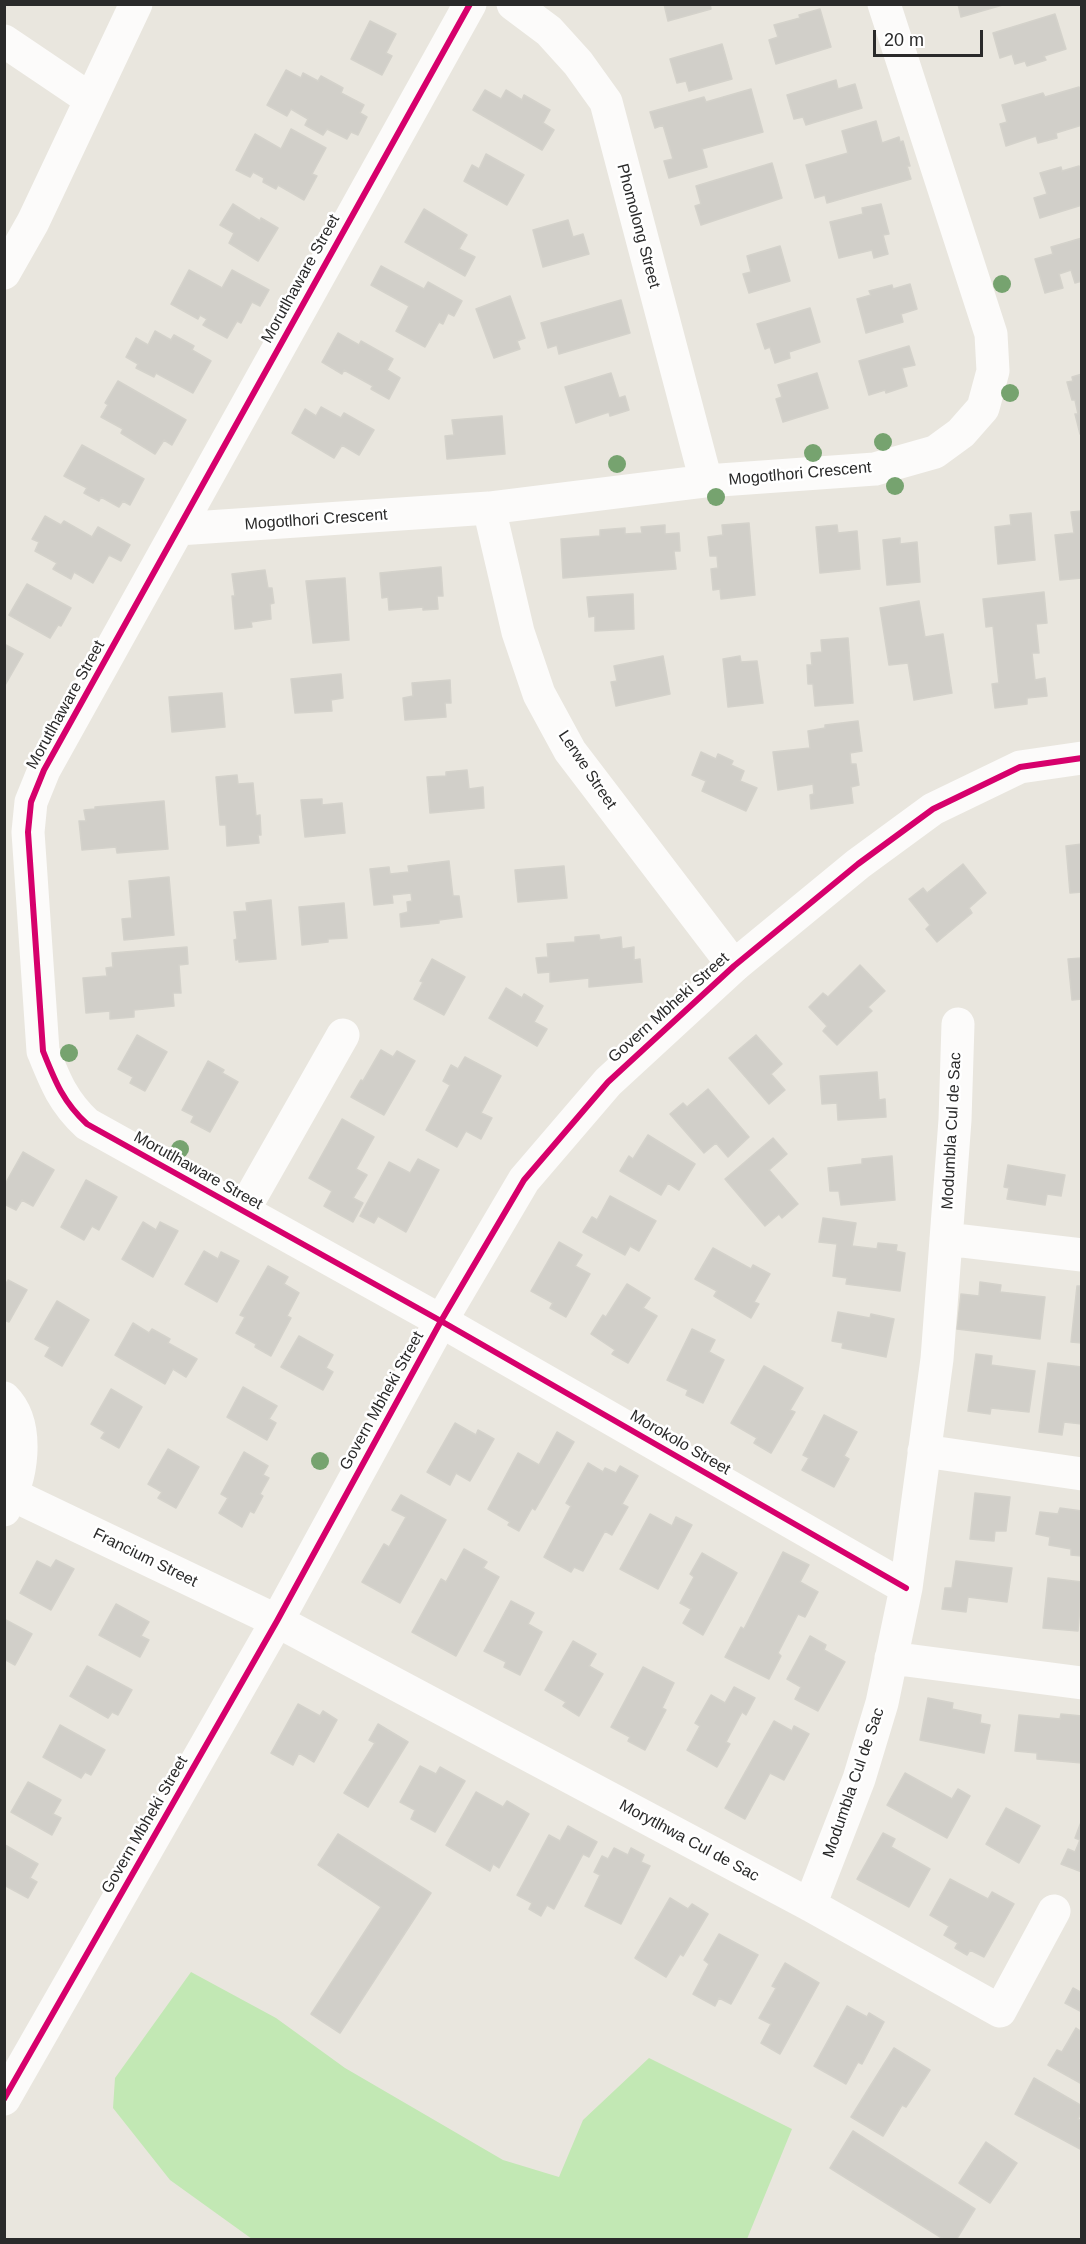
<!DOCTYPE html>
<style>
body{margin:0}
#map{position:relative;width:1086px;height:2244px;overflow:hidden;background:#e9e6de;font-family:Arial,sans-serif}
canvas{display:block}
.frame{position:absolute;inset:0;border:6px solid #2a2a2a;pointer-events:none}
.scale{position:absolute;left:873px;top:30px;width:110px;height:27px;box-sizing:border-box;border:3px solid #2a2a2a;border-top:0;padding-left:8px;font-size:18px;line-height:21px;white-space:nowrap;color:#2a2a2a;-webkit-text-stroke:4px #fff;paint-order:stroke}
</style>
<div id="map">
<canvas width="1086" height="2244"></canvas>
<div class="frame"></div>
<div class="scale">20 m</div>
</div>
<script>
const ctx = document.querySelector('canvas').getContext('2d');
ctx.lineJoin = 'round';
function fill(path, color) {
  ctx.fillStyle = color;
  ctx.fill(path, 'evenodd');
}
function strokePath(path, color, width, dash) {
  ctx.strokeStyle = color;
  ctx.lineWidth = width;
  ctx.lineCap = dash ? 'butt' : 'round';
  ctx.setLineDash(dash || []);
  ctx.stroke(path);
}
function drawText(font, color, halo, rows, align = 'center') {
  ctx.font = font + ' Arial,sans-serif';
  ctx.lineWidth = 5;
  ctx.setLineDash([]);
  ctx.textBaseline = 'middle';
  ctx.strokeStyle = halo;
  ctx.fillStyle = color;
  for (const [text, x, y, turn = 0] of rows) {
    ctx.save();
    ctx.translate(x, y);
    ctx.rotate((+turn || 0) * Math.PI / 180);
    ctx.textAlign = isNaN(turn) ? turn : align;
    if (halo) ctx.strokeText(text, 0, 0);
    ctx.fillText(text, 0, 0);
    ctx.restore();
  }
}
const green = new Path2D(`
 M191,1972L276,2018L345,2068L503,2160L559,2177L583,2120L649,2058L792,2129L747,2239H252L170,2180L113,2108L115,2078Z`);
const building = new Path2D(`
 M664,4H710L711,9L668,21Z
 M958,4H1006L961,17Z
 M820,9L831,47L776,64L769,40L778,37L774,25L800,18L799,15Z
 M1055,14L1066,49L1044,56L1046,60L1027,66L1025,61L1015,64L1012,54L1000,58L993,33Z
 M370,21L396,34L386,53L392,56L382,75L351,59Z
 M722,44L732,79L689,91L686,81L677,83L670,59Z
 M286,70L301,78L303,73L318,81L321,76L343,88L341,93L364,105L360,113L367,117L358,135L351,132L347,139L327,129L323,135L305,125L308,119L291,109L287,116L267,105Z
 M836,80L838,89L855,84L862,108L806,125L803,117L794,119L787,95Z
 M1079,87L1082,95V125L1056,133L1057,138L1038,143L1036,136L1006,146L1000,124L1007,122L1002,105L1043,93L1045,97Z
 M751,89L763,132L702,149L707,167L669,178L664,161L673,159L663,125L655,128L650,112L704,97L706,102Z
 M485,90L501,99L506,90L522,100L524,95L550,110L543,123L554,130L542,150L473,110Z
 M876,121L882,143L899,137L900,142L903,141L910,166H907L911,179L827,203L825,195L815,198L806,165L848,153L842,131Z
 M291,129L326,148L312,174L317,176L304,200L278,185L276,189L263,182L264,178L253,172L250,177L236,170L255,134L281,149Z
 M486,154L524,175L507,205L464,181L472,165L479,169Z
 M772,163L782,198L701,225L695,206L701,204L696,186Z
 M1079,166L1082,175V205L1040,218L1034,198L1047,194L1040,173L1061,167L1062,171Z
 M233,204L260,221L261,218L278,228L258,261L229,243L234,233L220,225Z
 M881,204L889,234L883,235L888,254L874,258L872,250L839,258L830,222L863,214L862,208Z
 M424,209L467,235L459,249L475,257L465,276L405,242Z
 M568,220L573,237L583,234L589,254L543,267L533,230Z
 M1082,238V281L1075,283L1071,270L1059,274L1063,288L1045,293L1035,259L1053,254L1051,247Z
 M780,246L790,281L749,293L743,274L751,272L747,256Z
 M381,266L424,289L428,282L462,301L454,316L448,313L443,324L439,322L425,347L396,331L409,306L371,285Z
 M189,270L222,288L232,270L269,290L260,306L252,302L241,323L237,321L227,338L203,325L207,319L200,315L198,319L171,304Z
 M910,284L917,309L901,314L903,322L866,333L857,299L871,295L869,291L892,285L893,289Z
 M510,296L525,338L517,341L520,349L494,358L476,309Z
 M621,300L630,333L559,354L557,345L548,348L541,323Z
 M810,308L820,342L789,352L790,358L775,363L770,347L765,349L757,324Z
 M155,331L171,340L174,335L194,346L192,350L211,361L193,393L156,373L154,377L136,368L138,364L126,357L136,338L148,345Z
 M338,333L359,345L361,341L393,359L387,370L400,378L389,399L371,389L373,386L344,370L342,374L322,362Z
 M909,346L915,365L902,368L907,386L886,393L885,390L869,395L859,361Z
 M611,373L619,398L625,396L629,410L610,416L609,412L576,423L565,387Z
 M817,373L828,408L783,422L776,399L782,397L778,385Z
 M1082,374V434H1080L1075,414H1078L1075,400H1072L1067,382L1073,381L1072,377Z
 M118,381L186,420L172,445L164,440L155,454L121,433L123,429L101,417L108,405L105,403Z
 M321,407L341,418L344,413L374,430L359,455L342,445L334,458L292,433L305,409L316,416Z
 M502,416L505,454L447,459L445,436L454,435L452,420Z
 M82,445L144,479L130,505L123,501L119,507L101,497L99,501L84,493L87,488L64,476Z
 M1082,511V578L1060,580L1055,535L1074,533L1071,512Z
 M1031,513L1035,560L998,564L995,527L1011,525L1010,515Z
 M45,516L61,525L64,521L92,537L98,527L130,545L121,561L109,555L93,583L74,572L71,579L53,569L57,563L35,551L39,542L32,539Z
 M749,523L755,595L721,599L720,589L713,590L711,569L718,568L717,556H710L708,537L723,535L722,525Z
 M665,525V534L679,533L680,551H674L676,569L563,578L561,539L600,536V530L625,528V534L642,533L641,527Z
 M837,525L838,533L857,531L860,569L820,573L816,527Z
 M900,538V544L917,542L920,582L887,585L883,540Z
 M441,567L443,596H437L438,609L423,610V607L389,610L388,597L382,598L380,573Z
 M265,570L268,588H272L274,603L270,604L271,619L251,622L252,627L235,629L232,596H235L232,574Z
 M345,578L349,640L313,643L306,581Z
 M27,584L71,608L61,626L58,625L50,638L9,615Z
 M1044,592L1047,623L1036,624L1039,653H1032L1035,680L1045,678L1047,696L1027,698V704L995,708L992,684L999,683L993,626L986,627L983,599Z
 M633,594L634,629L595,631V616L589,617L587,597Z
 M919,601L925,637L943,634L952,693L914,700L908,663L889,665L880,608Z
 M848,638L853,703L815,706L813,684H808L807,665H812L811,653L822,652L821,640Z
 M4,644L23,654L4,687Z
 M663,656L670,694L616,706L611,682L617,681L614,666Z
 M740,656L741,662L757,661L763,703L728,707L723,659Z
 M341,674L343,698L331,700L332,711L295,713L291,679Z
 M450,680L451,703H445L446,717L405,720L403,698L413,696L412,683Z
 M222,693L225,727L172,732L169,697Z
 M858,721L862,751L850,753L851,764H856L859,785L851,787L853,803L811,809L810,795L814,794L813,784L778,790L773,752L810,748L808,731L825,728V725Z
 M701,752L716,759L718,754L733,761L731,765L744,771L740,781L757,788L746,811L702,791L706,781L692,775Z
 M467,770L469,789L483,787L484,808L430,813L427,777L446,776V772Z
 M237,775L238,784L253,783L256,816L260,815L261,835H258L259,843L227,846L226,825H220L216,777Z
 M322,799V805L342,803L345,833L305,837L301,800Z
 M164,801L168,849L117,853L116,847L82,850L79,821H86L84,810L95,809V807Z
 M1082,844V892L1070,893L1066,846Z
 M449,861L453,896H459L462,917L439,920V923L401,927L400,914L408,912L407,902L412,901L411,893L392,895L393,903L374,905L370,869L389,867L390,874L409,872L408,866Z
 M963,864L986,893L969,908L972,913L937,942L926,929L930,925L909,899L923,888L927,893Z
 M564,866L567,898L518,902L515,870Z
 M169,877L174,935L124,940L122,919L132,918L129,881Z
 M271,900L276,959L239,962V959L236,960L234,940L237,939L234,912L247,911L246,903Z
 M344,903L347,938L328,939V942L302,945L299,907Z
 M599,935L600,940L621,937L622,949L634,947V960L640,959L642,982L589,987V978L550,982V972L538,973L536,958L548,957L547,944L575,942V937Z
 M187,947L188,964L179,965L181,993H173L174,1006L134,1010V1017L110,1019V1011L86,1013L83,978L107,976L106,968L113,967L112,953Z
 M1082,958V999L1072,1000L1068,959Z
 M432,959L465,977L444,1015L414,999L423,982L420,981Z
 M860,965L885,991L868,1007L872,1011L837,1045L823,1031L827,1026L809,1007L823,993L828,997Z
 M506,988L522,998L524,994L543,1006L534,1022L547,1029L537,1046L489,1018Z
 M137,1035L167,1052L145,1091L130,1083L133,1077L118,1069Z
 M756,1035L782,1064L771,1074L785,1090L769,1104L729,1058Z
 M381,1050L393,1057L397,1051L415,1061L384,1115L351,1097L361,1080L363,1081Z
 M465,1057L501,1076L481,1113L492,1118L481,1139L466,1131L457,1147L426,1130L450,1085L443,1081L451,1065L458,1069Z
 M208,1061L224,1070L222,1073L238,1082L210,1132L191,1122L194,1116L182,1110Z
 M877,1072L879,1100L885,1099L886,1117L838,1120L837,1103L822,1104L820,1076Z
 M708,1089L749,1137L728,1157L716,1143L704,1153L670,1114L683,1103L687,1107Z
 M342,1119L374,1137L356,1169L367,1175L353,1198L363,1203L353,1222L324,1206L332,1191L309,1178Z
 M648,1135L695,1164L679,1190L668,1183L661,1195L620,1171L629,1156L633,1159Z
 M773,1138L787,1154L769,1170L798,1204L782,1218L779,1214L765,1226L725,1179Z
 M23,1152L54,1170L33,1206L22,1200L16,1210L4,1204V1186Z
 M892,1156L895,1200L841,1205L839,1191H830L828,1168L862,1164V1159Z
 M418,1159L439,1170L406,1232L378,1216L374,1223L360,1216L389,1162L410,1173Z
 M1008,1165L1065,1175L1061,1196L1047,1194L1045,1205L1007,1199L1009,1188L1004,1187Z
 M86,1180L117,1197L99,1230L92,1226L84,1240L61,1227Z
 M610,1196L656,1221L639,1251L630,1246L625,1255L583,1232L592,1217L597,1220Z
 M823,1218L856,1223L852,1246L877,1249L878,1243L897,1245L896,1251L905,1253L900,1291L846,1284L847,1278L833,1276L837,1244L819,1242Z
 M143,1222L156,1230L160,1222L178,1231L153,1277L122,1259Z
 M559,1242L582,1255L575,1266L590,1274L566,1317L550,1308L553,1303L531,1291Z
 M713,1248L751,1269L753,1265L770,1274L754,1302L759,1304L751,1318L714,1296L717,1291L695,1279Z
 M204,1251L218,1259L221,1252L239,1261L217,1302L185,1284Z
 M268,1266L288,1277L284,1284L299,1293L287,1316L291,1318L271,1356L255,1347L256,1344L236,1333L245,1317L240,1315Z
 M8,1280L27,1290L9,1322L4,1320V1287Z
 M980,1282L1001,1285L1000,1292L1045,1297L1040,1339L957,1329L961,1294L979,1296Z
 M627,1284L650,1298L643,1308L657,1316L628,1363L612,1354L615,1350L591,1334L603,1315L606,1317Z
 M1077,1286H1082V1343L1071,1342Z
 M57,1301L89,1320L62,1366L45,1356L50,1347L35,1339Z
 M838,1312L870,1318L871,1314L894,1319L886,1357L842,1348L843,1343L832,1341Z
 M133,1323L149,1333L152,1329L170,1339L168,1343L197,1359L186,1377L173,1369L165,1384L115,1355Z
 M692,1329L715,1340L709,1352L724,1360L703,1403L686,1395L688,1390L667,1380Z
 M299,1336L333,1355L326,1368L333,1372L323,1390L281,1367Z
 M976,1354L992,1356L991,1365L1035,1371L1029,1412L991,1408L990,1414L968,1411Z
 M1048,1363L1082,1367V1424L1064,1422L1062,1435L1039,1432Z
 M764,1366L803,1388L790,1410L795,1412L771,1453L754,1443L757,1438L731,1423Z
 M243,1387L277,1406L269,1419L276,1423L267,1440L227,1417Z
 M111,1389L142,1407L119,1448L101,1438L105,1432L91,1424Z
 M824,1415L857,1432L844,1456L849,1459L834,1487L802,1470L809,1458L803,1455Z
 M455,1423L476,1435L478,1430L494,1439L470,1481L456,1473L450,1485L427,1472Z
 M557,1432L574,1442L535,1510L532,1508L519,1531L508,1525L510,1522L488,1509L518,1453L539,1465Z
 M168,1449L199,1467L176,1508L158,1498L162,1492L148,1484Z
 M244,1452L268,1466L263,1475L269,1478L260,1494L263,1496L254,1513L250,1511L242,1527L219,1513L228,1498L221,1494Z
 M588,1463L603,1472L605,1468L616,1473L620,1466L638,1476L622,1504L628,1507L612,1535L605,1531L583,1571L574,1567L571,1572L544,1557L571,1506L566,1503Z
 M975,1493L1010,1497L1006,1531H995L994,1541L970,1539Z
 M401,1495L446,1520L400,1603L362,1582L384,1544L389,1547L406,1517L392,1510Z
 M1060,1508L1082,1511V1556L1071,1555V1549L1049,1545L1050,1537L1036,1534L1040,1512L1058,1514Z
 M650,1514L672,1526L676,1517L692,1525L658,1589L620,1569Z
 M464,1549L487,1562L483,1568L499,1577L456,1656L412,1632L441,1579L446,1582Z
 M783,1552L809,1565L800,1582L818,1592L805,1617L798,1614L778,1653L781,1656L769,1679L725,1657L741,1627L744,1629Z
 M702,1553L737,1573L703,1635L683,1623L691,1609L680,1603L694,1577L690,1574Z
 M56,1560L74,1569L51,1610L20,1593L37,1561L51,1568Z
 M956,1561L1012,1568L1007,1602L968,1597L966,1612L942,1609L945,1588H952Z
 M1048,1578L1082,1582L1078,1631L1043,1628Z
 M511,1601L534,1613L528,1624L542,1632L520,1675L504,1667L506,1662L484,1651Z
 M116,1604L149,1622L141,1636L149,1640L140,1657L99,1635Z
 M4,1619L32,1634L15,1665L4,1659Z
 M810,1636L826,1645L824,1650L845,1662L818,1711L795,1699L801,1687L787,1679Z
 M573,1641L596,1654L589,1666L603,1674L579,1716L563,1706L566,1702L545,1690Z
 M87,1666L132,1690L118,1715L112,1712L108,1718L70,1696Z
 M643,1667L674,1683L662,1708L666,1710L645,1750L628,1741L630,1737L611,1727Z
 M734,1687L755,1698L746,1715L742,1712L726,1742L730,1744L717,1767L687,1750L700,1726L695,1723L711,1695L725,1703Z
 M928,1698L953,1703L952,1709L981,1715L980,1723L990,1725L984,1753L920,1740Z
 M298,1704L320,1716L323,1711L337,1720L314,1762L299,1753L293,1765L271,1753Z
 M1061,1714L1082,1716V1763L1037,1759V1753L1015,1751L1019,1715L1060,1719Z
 M774,1721L792,1731L794,1726L809,1734L784,1780L770,1773L745,1819L725,1808Z
 M378,1724L408,1742L368,1807L344,1793L375,1743L369,1740Z
 M60,1725L105,1750L91,1775L85,1772L81,1778L43,1757Z
 M420,1766L436,1774L440,1767L465,1781L435,1832L411,1819L415,1810L400,1802Z
 M905,1773L952,1799L958,1789L970,1796L947,1838L887,1805Z
 M28,1782L61,1800L53,1814L61,1818L52,1835L11,1812Z
 M476,1792L503,1807L507,1801L529,1814L499,1868L493,1864L490,1871L446,1845Z
 M1006,1808L1040,1826L1019,1863L986,1844Z
 M1081,1822H1082V1872L1061,1864L1068,1849L1075,1852L1080,1840L1075,1838Z
 M568,1826L597,1842L589,1857L583,1854L554,1909L547,1905L541,1916L529,1909L532,1903L517,1895L549,1835L560,1841Z
 M883,1833L895,1839L891,1847L930,1869L909,1907L857,1879Z
 M338,1834L431,1893L340,2033L311,2014L381,1907L318,1865Z
 M5,1845L38,1864L30,1878L37,1882L28,1898L4,1885Z
 M614,1848L628,1855L631,1848L644,1855L641,1862L650,1866L621,1924L585,1906L600,1875L594,1872L602,1856L608,1859Z
 M950,1879L988,1899L992,1892L1014,1904L984,1957L970,1950L967,1955L955,1948L958,1943L944,1935L949,1926L930,1915Z
 M670,1898L688,1909L692,1904L708,1914L683,1956L680,1954L666,1977L635,1958Z
 M719,1934L758,1955L731,2004L719,1998L715,2006L693,1994L709,1964L704,1960Z
 M785,1963L819,1983L780,2054L761,2043L771,2024L759,2018L776,1988L772,1986Z
 M1073,1988L1082,1993V2012L1065,2003Z
 M847,2006L867,2017L869,2013L884,2022L862,2064L858,2062L846,2084L814,2066Z
 M1076,2028L1082,2032V2084L1048,2065L1057,2050L1062,2052Z
 M894,2048L930,2070L906,2107L902,2105L883,2136L851,2117Z
 M1034,2078L1082,2106V2112L1078,2119L1082,2121V2150L1015,2114Z
 M853,2131L975,2209L956,2240H945L830,2168Z
 M986,2142L1017,2163L990,2203L959,2183Z`);
const minor = new Path2D(`
 M470,4L44,770L31,802L28,832L43,1051C55,1081 63,1102 87,1124L441,1321L906,1588
 M513,4L549,31L578,63L606,102L706,481
 M4,41L90,99
 M4,273L33,222L136,4
 M489,508L518,632L539,694L570,751L734,966
 M178,529L489,508L706,481L875,469L935,452L961,433L983,408L993,371L991,334L884,4
 M243,1211L343,1035
 M946,1239L1082,1255
 M4,1398C31,1425 22,1481 4,1510
 M924,1451L1082,1474
 M13,1495L277,1621L810,1905L1000,2011L1054,1911
 M891,1658L1082,1683
 M810,1905L859,1779L882,1703L906,1588L937,1359L955,1120L958,1024`);
const tertiary = new Path2D(`
 M4,2099L277,1621L441,1321L524,1180L608,1082L734,966L858,864L933,809L1020,767L1082,758`);
const cycleway = new Path2D(`
 M470,4L44,770L31,802L28,832L43,1051C55,1081 63,1102 87,1124L441,1321L906,1588
 M4,2099L277,1621L441,1321L524,1180L608,1082L734,966L858,864L933,809L1020,767L1082,758`);
const trees = [
 [1002,284],
 [1010,393],
 [883,442],
 [813,453],
 [617,464],
 [895,486],
 [716,497],
 [69,1053],
 [180,1149],
 [320,1461]
];
const streetNames = [
 ["Phomolong Street",638,226,75],
 ["Morutlhaware Street",301,279,-61],
 ["Mogotlhori Crescent",800,474,-5],
 ["Mogotlhori Crescent",316,520,-4],
 ["Morutlhaware Street",66,705,-61],
 ["Lerwe Street",587,770,56],
 ["Govern Mbheki Street",669,1008,-42],
 ["Modumbla Cul de Sac",952,1131,-87],
 ["Morutlhaware Street",198,1171,29],
 ["Govern Mbheki Street",382,1401,-61],
 ["Morokolo Street",680,1443,30],
 ["Francium Street",145,1558,26],
 ["Modumbla Cul de Sac",854,1783,-71],
 ["Govern Mbheki Street",145,1825,-60],
 ["Morytlhwa Cul de Sac",689,1841,28]
];
fill(green, '#c2e8b4');
fill(building, '#d1cfc9');
strokePath(building, '#d4d2cb', 1.5);
strokePath(minor, '#fcfbfa', 33);
strokePath(tertiary, '#fcfbfa', 33);
strokePath(cycleway, '#d6006c', 6);
ctx.fillStyle = '#76a36f';
for (const [x, y] of trees) {
  ctx.beginPath();
  ctx.arc(x, y, 9, 0, 2 * Math.PI);
  ctx.fill();
}
drawText('16px', '#2a2a2a', '#fff', streetNames);
</script>
